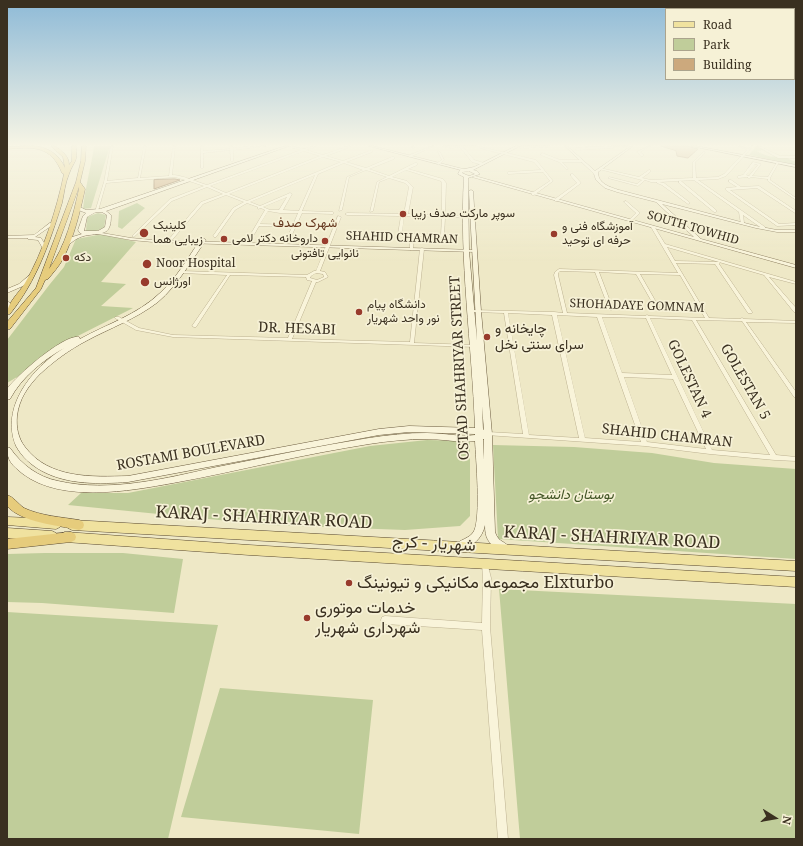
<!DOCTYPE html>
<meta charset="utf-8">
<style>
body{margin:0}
#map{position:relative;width:803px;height:846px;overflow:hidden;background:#eee8c6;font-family:"Noto Serif",serif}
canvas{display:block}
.frame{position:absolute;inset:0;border:8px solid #3a3020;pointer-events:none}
.legend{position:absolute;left:665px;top:8px;width:130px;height:72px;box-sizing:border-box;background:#f6f1d6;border:1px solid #aba48d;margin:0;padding:5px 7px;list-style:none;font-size:12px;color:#3a3020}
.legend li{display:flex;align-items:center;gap:8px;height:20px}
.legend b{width:20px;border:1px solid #aba48d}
.north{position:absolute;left:755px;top:798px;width:40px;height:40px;-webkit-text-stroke:3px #f6f1d6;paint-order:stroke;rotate:101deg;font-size:11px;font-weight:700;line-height:16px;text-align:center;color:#3a3020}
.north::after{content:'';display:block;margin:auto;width:14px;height:18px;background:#3a3020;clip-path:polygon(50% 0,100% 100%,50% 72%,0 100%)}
</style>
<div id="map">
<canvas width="803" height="846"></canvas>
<div class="frame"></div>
<ul class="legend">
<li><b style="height:5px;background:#f0e29f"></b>Road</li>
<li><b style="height:11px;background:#c0cd9a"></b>Park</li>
<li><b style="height:11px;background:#cca97d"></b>Building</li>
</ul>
<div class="north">N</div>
</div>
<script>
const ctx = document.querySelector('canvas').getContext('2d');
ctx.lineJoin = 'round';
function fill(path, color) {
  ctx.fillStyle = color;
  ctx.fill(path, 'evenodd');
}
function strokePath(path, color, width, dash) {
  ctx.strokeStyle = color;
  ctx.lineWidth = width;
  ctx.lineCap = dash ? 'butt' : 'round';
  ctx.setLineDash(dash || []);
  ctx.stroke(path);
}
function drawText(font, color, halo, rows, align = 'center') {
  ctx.font = font + ' "Noto Serif",Vazirmatn,serif';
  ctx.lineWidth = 3.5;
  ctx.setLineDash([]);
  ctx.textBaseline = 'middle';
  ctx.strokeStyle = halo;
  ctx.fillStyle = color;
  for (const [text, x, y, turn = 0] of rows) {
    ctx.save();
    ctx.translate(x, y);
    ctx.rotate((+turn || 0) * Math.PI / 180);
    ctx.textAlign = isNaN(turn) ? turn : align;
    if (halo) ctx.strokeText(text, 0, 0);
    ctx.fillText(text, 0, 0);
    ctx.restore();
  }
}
const green = new Path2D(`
 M94,146H110L91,208L83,209C85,188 91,167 94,146Z
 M756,146L766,150L757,151C770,159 774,155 787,158C791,159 792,162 796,161V165L749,155Z
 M137,203L145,208L122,229L118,227L119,211Z
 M98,213L106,215L104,228L93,232L86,231L87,217Z
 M103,234L136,242L101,282L126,284L101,306L133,308L60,345L22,374L7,383V340L50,284L64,267L76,239Z
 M427,440L470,441V516L460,526L405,530L269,525L68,505L81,493H128L370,446Z
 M493,445L574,447L652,453L714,463L796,469V559L498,539Z
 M45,553H123L183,559L174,613L42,603L7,602V554Z
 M499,589L796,604V839H520Z
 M7,612L218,625L168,839H7Z
 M220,688L373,700L359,834L181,817Z`);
const building = new Path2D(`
 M661,146H687L698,149L688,158L677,156L676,151Z
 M175,179L180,180L154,189V180Z`);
const minor = new Path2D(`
 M111,146H113L107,181L138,178L144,146H146L140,178L169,176L173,146H175L172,175C182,175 197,182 207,185L301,150L290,147V146L303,149L315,146V147L306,150L323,155L348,146H350V147L326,156L343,161L372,150V152L346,162L366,168L392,157H394V159L369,169L389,176L415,163H417V165L408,169L443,179L446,183L445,215L472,216L474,217L472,218L445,217L444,237L414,236L413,249L410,250V236L400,235L398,234L401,216L347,215L345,214L347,213L404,214L409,187L405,183L389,178L379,182L373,211L370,212L377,182L387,177L366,170L349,177L342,210L339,211L347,177L363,170L344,163L318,174L302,211L332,212H333V214L302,213L290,239L287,238L292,227L259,226L252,238H250L249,237L265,210L261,208L258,209V207L247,203L235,210L216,237H214L213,236L233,208L244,202L226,195L203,204L172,240H170V238L201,202L223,194L207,187L172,201L134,237L132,236L133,235L170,199L204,186L192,182L175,177L106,183L98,211L95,212L104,182ZM304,151L320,156L226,193L210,186ZM323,157L341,162L247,201L229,194ZM406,170L441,181L442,183V215L408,214L413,187L407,181L392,177ZM315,175L299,211L283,210L292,194L290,193L260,206L250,202ZM287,197L279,210H270L263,207ZM268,211L280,213H298L293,225L260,224ZM404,216L442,217L441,235L402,233Z
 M201,146H203V151L230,149V146H232V148L262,146H266L233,150V161L232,162L231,161L230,150L203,153V168L202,169L201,168Z
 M412,146H414L415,147L413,148Z
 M432,146H434L410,157L408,156Z
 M443,146H477L536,160L553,181L534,195H532V193L550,181L543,172L508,174L507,173L508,172L541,170L534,162L476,147H463L474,160L484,163L483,165L472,162L460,147L451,148Z
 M521,146H550L549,147L520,148Z
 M612,146H628L627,147L616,146L612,148L576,150L575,149L576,148Z
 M649,146H651L640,152L643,154V156H641L637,152Z
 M739,146H741L748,149L751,146H753L726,176L718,179L698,180L765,227V229H763L743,215L744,223L741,224L739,212L694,180L659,182L664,183L689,202L690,203L688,204L662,185L657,183V182H651L645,180L638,186L608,178L609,177L637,184L642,180L599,169L600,168L639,177L649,170H650V172L642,178L651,180L693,178V162L704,151L705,153L695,162L696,178L718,177L724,174L747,150Z
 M757,146H759L780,156H796V158H778Z
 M439,151L440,152L444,160L438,165L437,163L442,160L438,152Z
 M542,153L560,160H582L583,161L582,162H562L568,169L567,170L559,162L541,155Z
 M753,162L761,164L752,176L768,177L777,162H779L770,178V180L796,198V200L768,181V179L751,177L749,179L748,178V177L738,178V176L743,175ZM755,164L758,165L749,176L746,175Z
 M571,174H573L581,183L557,201H555V199L577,183L571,176Z
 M729,180H731L741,187L759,186L796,211V213H795L757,188L730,190L779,224L796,223V225L777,226L726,190V188H727L737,187L729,182Z
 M679,181H681L716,210V212H714L679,183Z
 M626,201L640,213L630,222L628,221L636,213L625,203L624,202Z
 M338,216L341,217L320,271L325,272L328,277L318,282H316L292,339L410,342L420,249L422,248L424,249L414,343L474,345L476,346V347L173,337L136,330L115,318V317H119L139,328L173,335L288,338L312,281L307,280L306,277L230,275L196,327H194L192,326L227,275L181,273L179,272L181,271L307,275L314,271H316ZM316,273L323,274L324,277L317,280L310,278L311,276Z
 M652,226H654L665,244L796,282V284L769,277L796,308V312H794L764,275L667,247L675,261L719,262L720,263L719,264L752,312V313H748L715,264L676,263L709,318L740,319L742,318L744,319L796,321V323L746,322L796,392V398L794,397L742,321L696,320L776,455L796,457V461L775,460L710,454L645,446L486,435L485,434L486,433L488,432L523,434L504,313L474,312L472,311V310L552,312H554L563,313L554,275L555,272L559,269L678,273L651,227ZM560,271L595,272L609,309L611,310L613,309L599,272L636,274L656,309L658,310L660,309L640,274L680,275L705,318L649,316L647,315L645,316L567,313L558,275V273ZM508,313L552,315L579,438L529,435ZM557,315L597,317L641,442L585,438ZM602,317L646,318L672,375L622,373ZM650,318L692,320L770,455L712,450ZM624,377L673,379L706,449L647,442Z
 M485,561L487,562L491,578L490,627L508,839H498L482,630L385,624L382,623L381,620L382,617L385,616L482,623L483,578L482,564L483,562Z`);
const tertiary = new Path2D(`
 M369,146H373L467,170L465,171Z
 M565,146H567L595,171L631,146H633L598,172C598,184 610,187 619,190L756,226L777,230H796V232H777L756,228L662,204L701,239L796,265V268L472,177L475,176L694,237L656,202L617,192L605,188L596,180L594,174Z
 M50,223L54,224L35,237L41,238L46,246V247H42L38,240L28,239V238H7V236L34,235Z
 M96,232L131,238L153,240L475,250L477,251L475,252L153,242L131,240L98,234H96Z
 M31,274L33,275V277L23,286L7,293V289L19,284Z
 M7,301L10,303V310L7,312Z`);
const secondary = new Path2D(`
 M285,146H289L106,211L111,215C111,234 105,233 89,235C80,236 73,240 67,247L62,246L69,238L82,234L80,233L78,230L83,216L86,213L76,209V207H80L86,210L100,209ZM96,212H102L107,215L105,227L98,231H84L87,217Z
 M516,146H520L473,170L477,171L480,174L468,178L469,251L477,341L469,191L471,190L473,191L481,311L492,434L495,532C499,544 506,540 510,549L509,552C504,554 503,553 499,550C488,543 485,538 485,525C482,539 473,546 460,550L457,549L455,546C459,539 470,539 474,531C481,517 476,459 475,441C459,443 443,439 427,439C408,439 388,441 369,444C338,449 306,455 274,462C241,469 207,477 173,483C129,491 62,503 23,474C12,465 7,461 7,447L10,448C22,465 38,477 58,481C110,493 167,478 217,467C268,457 318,446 369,438C388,435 407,433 427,433C443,433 459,437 475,435V434L409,432L379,435L128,482C100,484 68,485 42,471C31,465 22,457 16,446C0,407 32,368 64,348C42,361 22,377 10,399L7,400V389C16,376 64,334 79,337L80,339C107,324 137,315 160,293C177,278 188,257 201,239L203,238L206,240C191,261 178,285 158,302C136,319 110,328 86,341C69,350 54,361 40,374C28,386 19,399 17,416C16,427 18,438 25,447C49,479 92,477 128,476L379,429L409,426L475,428C472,344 459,260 464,177L458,174L460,170L474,167ZM469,171L475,174L469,176L462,173L463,172ZM482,406L484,430L483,429ZM483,439H484V460Z
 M691,146H696L796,165V167Z`);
const primary = new Path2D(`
 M7,517L56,519L60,521L61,524L60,527L56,529L7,525Z
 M72,520L796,561V571L72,530L68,528L67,525L68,522Z
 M7,528L52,531L56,533L57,536L56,539L52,541L7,538Z
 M65,532L249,545L796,577V587L249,555L65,542L61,540L60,537L61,534Z`);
const trunk = new Path2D(`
 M31,146C47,146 59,154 65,168L63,157L51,146H55C62,151 69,156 69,165L72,161V146H76C78,163 74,160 69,174C65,183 64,194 62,203C49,244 37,280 10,314H7C7,303 19,293 25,283C43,253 57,208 64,174L62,173C51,145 33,147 7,149V147Z
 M82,146H86L85,161L80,182L85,189C80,212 74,237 63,259C59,266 53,273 48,279L45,280L41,289L10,329H7V322L36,288L76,182L81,161ZM79,187V189C73,216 66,246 49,269Z
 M7,495C14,497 18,504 24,508C41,516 61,517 79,520L83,522L84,525L83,528L79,530C58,525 22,523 7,506Z
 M71,532L75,534L76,537L75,540L71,542L7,549V539Z`);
const markers = [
 [403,214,4,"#983b2c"],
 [144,233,5,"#983b2c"],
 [554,234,4,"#983b2c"],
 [224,239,4,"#983b2c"],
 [325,241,4,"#983b2c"],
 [66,258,4,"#983b2c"],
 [147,264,5,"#983b2c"],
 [145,282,5,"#983b2c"],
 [359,312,4,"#983b2c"],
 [487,337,4,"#983b2c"],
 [349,583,4,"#983b2c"],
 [307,618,4,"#983b2c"]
];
const farPoinames = [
 ["سوپر مارکت صدف زیبا",411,214],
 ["کلینیک",153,226],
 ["زیبایی هما",153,240],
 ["آموزشگاه فنی و",562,227],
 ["حرفه ای توحید",562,241],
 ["داروخانه دکتر لامی",232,239],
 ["نانوایی تافتونی",325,254,"center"],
 ["دکه",74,258],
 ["Noor Hospital",156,264],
 ["اورژانس",154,282],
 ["دانشگاه پیام",367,305],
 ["نور واحد شهریار",367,319]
];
const farStreetnames = [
 ["SOUTH TOWHID",693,228,16],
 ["SHAHID CHAMRAN",402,238,2],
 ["SHOHADAYE GOMNAM",637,306,2]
];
const farNeighbourhoodnames = [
 ["شهرک صدف",305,223]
];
const streetNames = [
 ["DR. HESABI",297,329,2],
 ["OSTAD SHAHRIYAR STREET",460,368,-93],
 ["GOLESTAN 4",689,379,65],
 ["GOLESTAN 5",745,382,60],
 ["SHAHID CHAMRAN",667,436,6],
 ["ROSTAMI BOULEVARD",191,453,-10]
];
const poiNames = [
 ["چایخانه و",495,329],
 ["سرای سنتی نخل",495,345]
];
const parkNames = [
 ["بوستان دانشجو",571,495]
];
const nearStreetnames = [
 ["KARAJ - SHAHRIYAR ROAD",264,518,3],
 ["KARAJ - SHAHRIYAR ROAD",612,538,3],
 ["شهریار - کرج",434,544,3]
];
const nearPoinames = [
 ["مجموعه مکانیکی و تیونینگ Elxturbo",357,583],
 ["خدمات موتوری",315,608],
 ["شهرداری شهریار",315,628]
];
fill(green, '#c0cd9a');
fill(building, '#cca97d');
strokePath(building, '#896842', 1);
strokePath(minor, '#8a7b5c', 0.5);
strokePath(tertiary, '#8a7b5c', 1);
strokePath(secondary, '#6c5c3f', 1);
strokePath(primary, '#584830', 1);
strokePath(trunk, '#584830', 1);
fill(minor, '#f9f4da');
fill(tertiary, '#f9f4da');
fill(secondary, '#f9f4da');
fill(primary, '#f0e29f');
fill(trunk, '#e6cc7c');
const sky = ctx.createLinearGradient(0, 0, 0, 264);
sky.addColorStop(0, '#8ebad7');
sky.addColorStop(0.55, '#f7f5e5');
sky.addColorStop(1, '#f7f5e500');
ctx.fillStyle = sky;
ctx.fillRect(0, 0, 803, 264);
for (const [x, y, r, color] of markers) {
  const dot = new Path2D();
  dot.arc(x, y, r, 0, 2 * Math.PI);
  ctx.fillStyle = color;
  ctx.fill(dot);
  strokePath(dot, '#f6f1d6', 1.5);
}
drawText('12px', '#3a3020', '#f6f1d6', farPoinames, 'left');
drawText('12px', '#3a3020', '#f6f1d6', farStreetnames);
drawText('13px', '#66381f', '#f6f1d6', farNeighbourhoodnames);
drawText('14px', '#3a3020', '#f6f1d6', streetNames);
drawText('14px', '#3a3020', '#f6f1d6', poiNames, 'left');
drawText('italic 14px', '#435626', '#f6f1d6', parkNames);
drawText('17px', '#3a3020', '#f6f1d6', nearStreetnames);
drawText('17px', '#3a3020', '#f6f1d6', nearPoinames, 'left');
</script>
